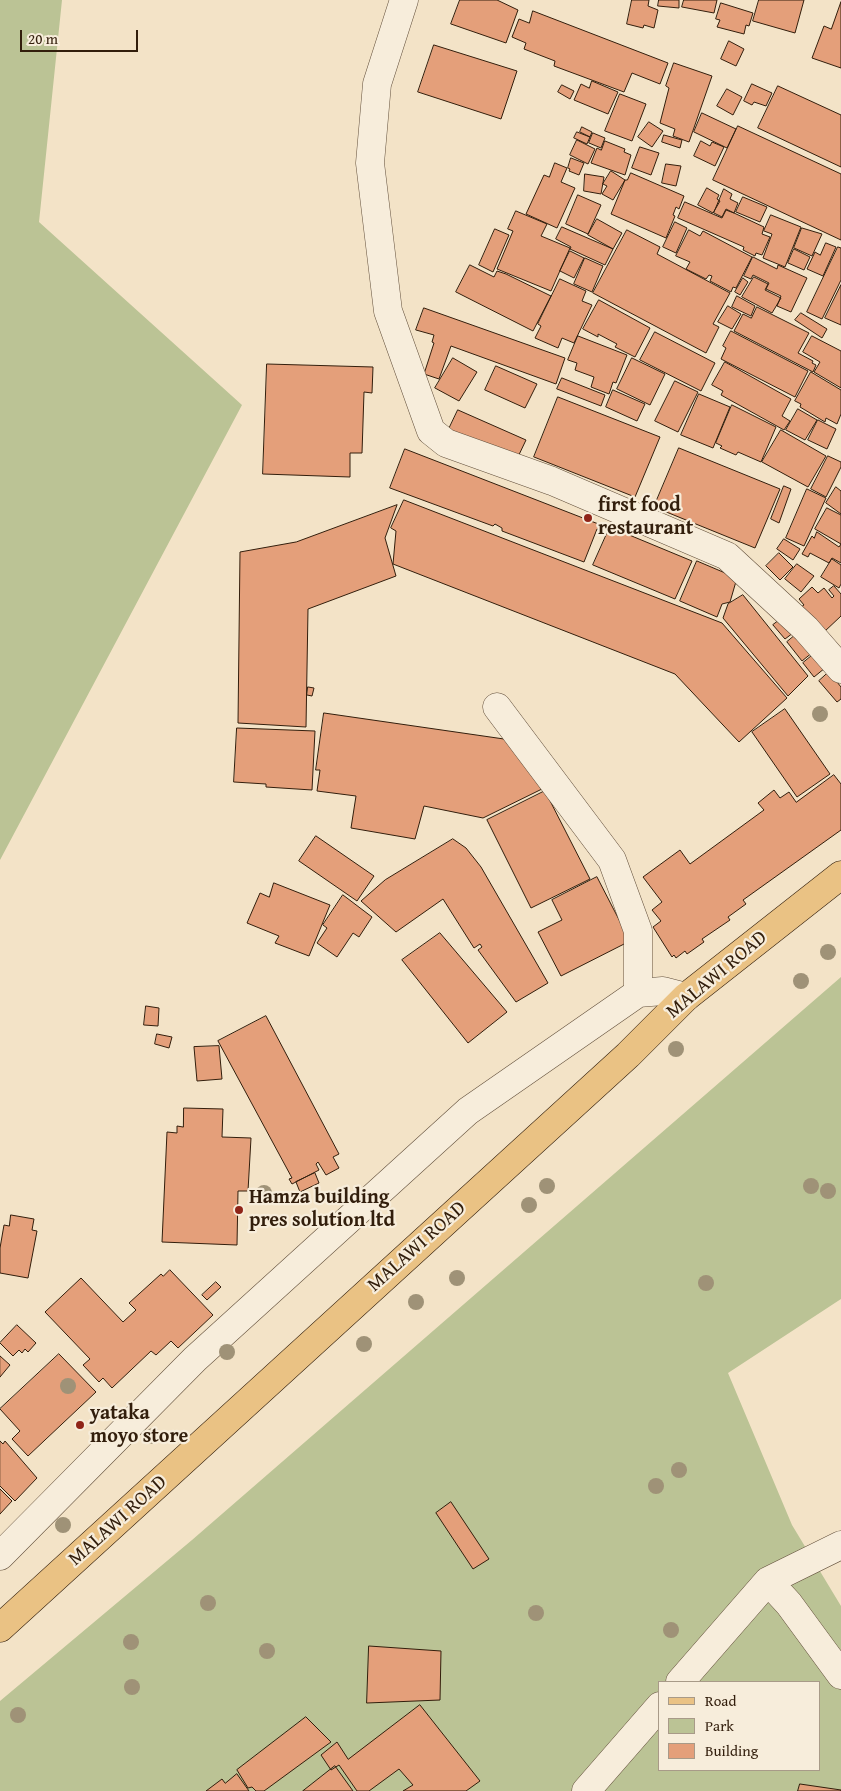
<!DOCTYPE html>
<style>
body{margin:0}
#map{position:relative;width:841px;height:1791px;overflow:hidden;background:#f3e3c7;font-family:"Gentium Book Plus",serif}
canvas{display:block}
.legend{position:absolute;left:658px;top:1681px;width:162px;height:90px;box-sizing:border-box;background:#f7eddb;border:1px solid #a89a88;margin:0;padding:6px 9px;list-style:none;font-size:15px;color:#321e0c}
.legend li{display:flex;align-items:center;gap:10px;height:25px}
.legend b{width:25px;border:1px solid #a89a88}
.scale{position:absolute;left:20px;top:30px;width:118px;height:22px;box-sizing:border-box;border:2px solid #321e0c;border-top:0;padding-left:6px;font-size:15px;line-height:18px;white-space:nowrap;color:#321e0c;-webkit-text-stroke:4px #f7eddb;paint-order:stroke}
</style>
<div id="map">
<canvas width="841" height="1791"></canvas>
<ul class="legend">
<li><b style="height:6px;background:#eac284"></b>Road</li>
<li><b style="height:14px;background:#bbc395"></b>Park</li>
<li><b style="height:14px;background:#e49f7a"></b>Building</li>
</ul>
<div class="scale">20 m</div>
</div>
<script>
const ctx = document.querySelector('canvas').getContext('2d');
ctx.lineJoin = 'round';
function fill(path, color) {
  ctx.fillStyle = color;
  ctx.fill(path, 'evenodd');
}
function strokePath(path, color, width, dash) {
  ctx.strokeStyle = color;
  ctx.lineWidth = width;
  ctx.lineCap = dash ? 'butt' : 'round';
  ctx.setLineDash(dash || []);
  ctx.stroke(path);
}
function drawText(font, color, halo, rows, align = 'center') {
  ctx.font = font + ' "Gentium Book Plus",serif';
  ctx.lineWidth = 4.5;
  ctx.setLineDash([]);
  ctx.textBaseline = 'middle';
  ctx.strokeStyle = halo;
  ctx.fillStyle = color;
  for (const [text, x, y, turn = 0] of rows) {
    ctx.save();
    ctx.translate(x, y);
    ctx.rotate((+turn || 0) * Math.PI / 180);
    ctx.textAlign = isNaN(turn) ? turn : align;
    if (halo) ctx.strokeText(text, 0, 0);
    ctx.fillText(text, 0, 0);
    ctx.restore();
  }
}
const green = new Path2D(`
 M0,0H62L39,222L242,405L0,860Z
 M841,977V1299L728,1373L792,1525L841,1606V1791H0V1701L192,1540ZM660,1682H820V1770H660Z`);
const building = new Path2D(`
 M460,0H497L518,10L506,43L451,24Z
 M632,0H649L648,6L658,10L654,28L644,25L643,28L627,24Z
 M659,0H679V8L658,6Z
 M684,0H717L714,13L682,7Z
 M759,0H804L795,33L753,21Z
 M841,2V68L812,58L824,26L831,29Z
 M721,3L753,13L749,26L746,25L744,34L717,27L720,20L716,19Z
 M533,11L668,63L660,84L632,73L624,92L554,66L555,61L524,49L526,43L512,37L519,19L529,23Z
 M729,41L744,49L736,66L721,59Z
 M434,45L517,71L501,119L418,92Z
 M674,63L712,76L689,142L673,136L675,129L660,123L669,88L666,86Z
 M592,81L618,92L608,114L574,100L581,84L589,88Z
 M752,84L772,93L766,106L754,102L752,105L744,101Z
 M562,85L574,91L570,99L558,92Z
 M778,86L841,115V167L758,128Z
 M727,89L742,97L733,115L717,106Z
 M620,94L646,104L632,141L605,131Z
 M702,113L736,129L727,148L694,132Z
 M649,122L663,131L652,147L638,137Z
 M738,126L841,174V240L713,180Z
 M582,127L592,132L590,137L580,132Z
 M577,132L590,137L587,144L574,138Z
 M593,133L605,138L601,148L589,143Z
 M664,135L682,140L680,148L662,142Z
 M577,140L595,149L588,164L570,155Z
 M605,141L625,149L624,152L631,155L625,175L591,163L597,148L601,150Z
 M701,141L710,146L712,142L724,147L715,166L694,156Z
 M640,147L659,153L651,175L632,168Z
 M571,158L584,163L579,175L569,171L570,169L568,168Z
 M555,163L567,168L561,182L575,188L557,228L526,214L544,175L549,177Z
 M666,164L681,166L676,186L662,183Z
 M611,171L625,180L613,200L602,194L607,186L603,184Z
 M631,173L684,196L679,209L676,207L673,215L675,216L666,238L611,214L625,180H627Z
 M585,174L604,177L601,194L584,191Z
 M707,188L719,195L717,199L720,201L713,213L698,205Z
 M724,189L732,194L730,199L738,203L734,213L726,209L722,217L714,213Z
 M578,195L601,205L588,234L566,224Z
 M743,197L767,207L760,222L736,212Z
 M685,202L722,218L726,210L734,213L764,227L762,234L770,237L762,255L756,253L755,256L743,250L744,247L678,218Z
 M516,211L547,224L541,236L570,248L551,291L497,269L513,231L508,229Z
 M771,215L801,227L785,267L763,258L772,234L764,231Z
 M597,219L622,233L613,249L588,235Z
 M675,222L687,228L676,253L663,247Z
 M562,227L613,249L605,265L570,249L571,247L556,239Z
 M802,228L822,234L812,256L794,248Z
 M495,229L509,235L493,272L479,265Z
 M627,230L660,247L657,254L730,293L713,324L719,327L706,353L593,293Z
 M689,230L700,236L703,231L752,257L736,288L733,287L731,292L710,281L712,276L709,275L706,279L686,269L690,262L676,256Z
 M826,243L836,247L823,276L807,269L815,252L820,255Z
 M838,247L841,248V280L822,319L807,312Z
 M794,249L810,257L804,270L788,263Z
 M570,251L584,258L574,278L560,271Z
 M753,257L777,269L778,265L807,278L791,312L777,306L781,296L766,289L769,283L753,275L751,279L744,276Z
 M585,258L603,266L592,292L574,284Z
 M470,265L494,277L497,271L506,274L551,296L533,331L456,292Z
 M754,277L768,284L765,290L781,298L772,313L742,297Z
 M743,278L748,282L740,295L735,292Z
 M560,279L586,291L582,301L592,305L574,343L562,338L558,348L535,338L541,326L538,324Z
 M841,285V325L825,318Z
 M737,296L755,306L751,316L732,307Z
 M599,300L650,328L635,357L615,347L617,344L598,334V337L583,329Z
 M728,306L741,314L732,329L718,322Z
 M757,307L809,333L798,353L813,361L812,363L816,365L813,372L734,331L743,314L751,318Z
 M424,308L565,358L556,384L451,346L439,379L424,374L434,343L432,342L434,335L416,330Z
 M801,313L827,329L822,338L795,320Z
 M731,331L808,371L795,397L721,359L726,348L723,346Z
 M655,332L715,363L701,391L640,360Z
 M578,336L627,355L616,383L613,382L609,394L591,387L594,377L575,370L577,363L568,360Z
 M812,336L841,351V388L814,372L820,362L803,352Z
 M453,358L477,372L459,401L435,388Z
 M632,358L665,374L650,405L617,389Z
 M725,362L791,399L782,416L790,421L784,430L721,395L723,391L712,385Z
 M267,364L373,367L372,393L364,392L362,453H350V477L263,474Z
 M496,366L537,384L525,408L485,390Z
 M811,372L841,390V414L837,424L826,418L825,422L800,407L801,404L795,401Z
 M562,378L605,395L601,406L557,389Z
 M675,381L698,392L678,432L655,421Z
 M613,390L645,404L637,421L606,407Z
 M699,394L730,407L713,448L681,435Z
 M558,397L660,437L635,497L534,457Z
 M732,405L776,427L761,462L738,452L736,455L720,448L722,446L716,443Z
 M798,409L817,420L805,440L786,430Z
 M458,410L526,440L516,461L448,431Z
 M818,420L836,429L827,449L808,440Z
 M781,430L826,456L808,487L762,462Z
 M679,448L780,489L755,548L654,507Z
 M405,449L601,525L600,530L597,529L584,562L502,531V528L495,524L493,526L390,488Z
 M828,456L841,462V467L826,497L811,489Z
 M784,486L791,489L779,523L771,519Z
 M836,487L841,491V514L826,503Z
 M807,489L826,498L804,546L786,538Z
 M404,500L722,623L787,698L739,742L675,674L393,564L396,531L391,528Z
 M397,505L385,538L396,576L308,609L306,727L238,723L240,552L296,542Z
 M827,508L841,515V544L815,529Z
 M610,527L692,561L675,599L593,565Z
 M817,532L839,547L841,544V563L832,558L829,563L810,553L808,557L802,554L812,536L814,538Z
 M784,539L800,549L793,560L777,549Z
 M779,553L793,567L780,580L766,566Z
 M832,559L841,565V584L839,588L821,577Z
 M697,561L737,578L730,602L722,604L717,617L680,601Z
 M797,564L814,576L801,592L785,579Z
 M834,586L841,594V616L824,632L801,607L804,605L799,599L812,587L818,593L824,588L832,598L834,596L829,590Z
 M743,595L808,676L788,696L723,618L728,604Z
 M785,616L797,630L785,639L773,625Z
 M798,633L813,652L802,661L787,642Z
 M814,654L825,668L814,677L803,663Z
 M829,672L841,687V699L837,702L819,681Z
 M308,687L314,688L312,696L307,695Z
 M785,709L830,774L797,797L752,732Z
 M324,713L504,739L544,788L483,818L424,806L415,839L351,828L356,796L317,791L320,770H316Z
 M237,728L315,731L312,790L266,787V784L234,782Z
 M834,775L841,784V830L743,900L746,904L728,917L730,920L702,939L704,942L687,954L685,951L676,958L674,955L672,957L653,927L661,921L652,910L662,902L643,877L680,850L690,864L764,810L758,803L774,790L780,798L789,792L796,802Z
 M545,791L590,879L531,908L487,820Z
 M316,836L374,876L357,901L299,861Z
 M453,839L466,848L481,867L548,983L516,1002L478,950L482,947L480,944L474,948L443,899L396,932L361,901L385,880Z
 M597,877L630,941L561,976L538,932L562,920L552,900Z
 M274,883L330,905L309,956L275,943L279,936L247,923L260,893L269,897Z
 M343,895L372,917L359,937L353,933L337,957L317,943L327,928L323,925Z
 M440,933L507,1012L468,1043L402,960Z
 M146,1006L159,1008L158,1026L144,1025Z
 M266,1016L339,1154L333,1157L339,1168L326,1175L318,1162L316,1164L319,1170L292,1184L289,1179L292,1178L218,1041Z
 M157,1034L172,1037L169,1048L155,1044Z
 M219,1046L222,1079L197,1081L194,1047Z
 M184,1108L223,1109L222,1137L251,1138L248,1191H238L237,1245L162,1242L167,1132L177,1133V1126L183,1127Z
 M315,1173L319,1183L300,1192L296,1182Z
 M11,1215L34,1219L32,1230L37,1231L28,1278L0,1273V1248L4,1225L9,1226Z
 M170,1270L213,1315L178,1348L171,1341L156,1355L151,1351L112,1388L103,1378L99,1382L83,1365L90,1359L45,1312L81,1278L123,1322L136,1310L129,1303L161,1274L163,1276Z
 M216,1282L221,1287L207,1300L202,1295Z
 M17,1325L36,1343L28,1352L25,1349L22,1353L19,1350L13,1356L0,1343Z
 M59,1354L96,1392L28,1456L12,1439L20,1431L0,1409Z
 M0,1356L10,1365L0,1377Z
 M0,1441L3,1444L5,1441L37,1478L15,1501L0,1486Z
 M0,1489L12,1501L0,1514Z
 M451,1502L489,1559L473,1569L436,1513Z
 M369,1646L441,1651L440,1700L367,1703Z
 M420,1705L480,1781L466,1791H403L413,1785L399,1769L369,1791H357L339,1765L331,1770L321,1755L337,1742L348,1759Z
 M306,1717L331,1742L264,1791H256L252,1787L248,1788L237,1770Z
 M335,1766L353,1791H303Z
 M237,1774L249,1791H206L222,1779L225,1783Z
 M800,1784L841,1790V1791H798Z`);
const minor = new Path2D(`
 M404,0L377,84L370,163L388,311L431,431L446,443L552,481L727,556L806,629L841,669
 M497,707L612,860L638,931V993
 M0,1556L195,1359L468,1111L638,993L663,991L686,997
 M768,1581L789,1604L841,1675
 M680,1682L768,1581L841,1545
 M586,1791L660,1706`);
const major = new Path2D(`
 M0,1628L628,1055L686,997L841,875`);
const trees = [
 [820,714],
 [828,952],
 [801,981],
 [676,1049],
 [547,1186],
 [811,1186],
 [828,1191],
 [264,1193],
 [529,1205],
 [457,1278],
 [706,1283],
 [416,1302],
 [364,1344],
 [227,1352],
 [68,1386],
 [153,1436],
 [679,1470],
 [656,1486],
 [63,1525],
 [208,1603],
 [536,1613],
 [671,1630],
 [131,1642],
 [267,1651],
 [132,1687],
 [18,1715]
];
const markers = [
 [588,518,5,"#8f2418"],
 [239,1210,5,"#8f2418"],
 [80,1425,5,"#8f2418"]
];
const poiNames = [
 ["first food",598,506],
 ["restaurant",598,529],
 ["Hamza building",249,1198],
 ["pres solution ltd",249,1221],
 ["yataka",90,1414],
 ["moyo store",90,1437]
];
const streetNames = [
 ["MALAWI ROAD",717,975,-40],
 ["MALAWI ROAD",417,1247,-42],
 ["MALAWI ROAD",118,1521,-42]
];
fill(green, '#bbc395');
fill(building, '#e49f7a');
strokePath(building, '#321e0c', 1);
strokePath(minor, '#624f3b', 29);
strokePath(major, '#321e0c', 29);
strokePath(minor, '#f7eddb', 28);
strokePath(major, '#eac284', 28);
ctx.fillStyle = '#9f9277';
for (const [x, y] of trees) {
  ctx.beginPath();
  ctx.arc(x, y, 8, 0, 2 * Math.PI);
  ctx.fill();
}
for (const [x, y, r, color] of markers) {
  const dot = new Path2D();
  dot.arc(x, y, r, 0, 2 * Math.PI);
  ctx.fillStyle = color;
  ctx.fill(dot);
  strokePath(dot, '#f7eddb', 2);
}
drawText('bold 20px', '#321e0c', '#f7eddb', poiNames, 'left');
drawText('20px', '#321e0c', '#f7eddb', streetNames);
</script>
